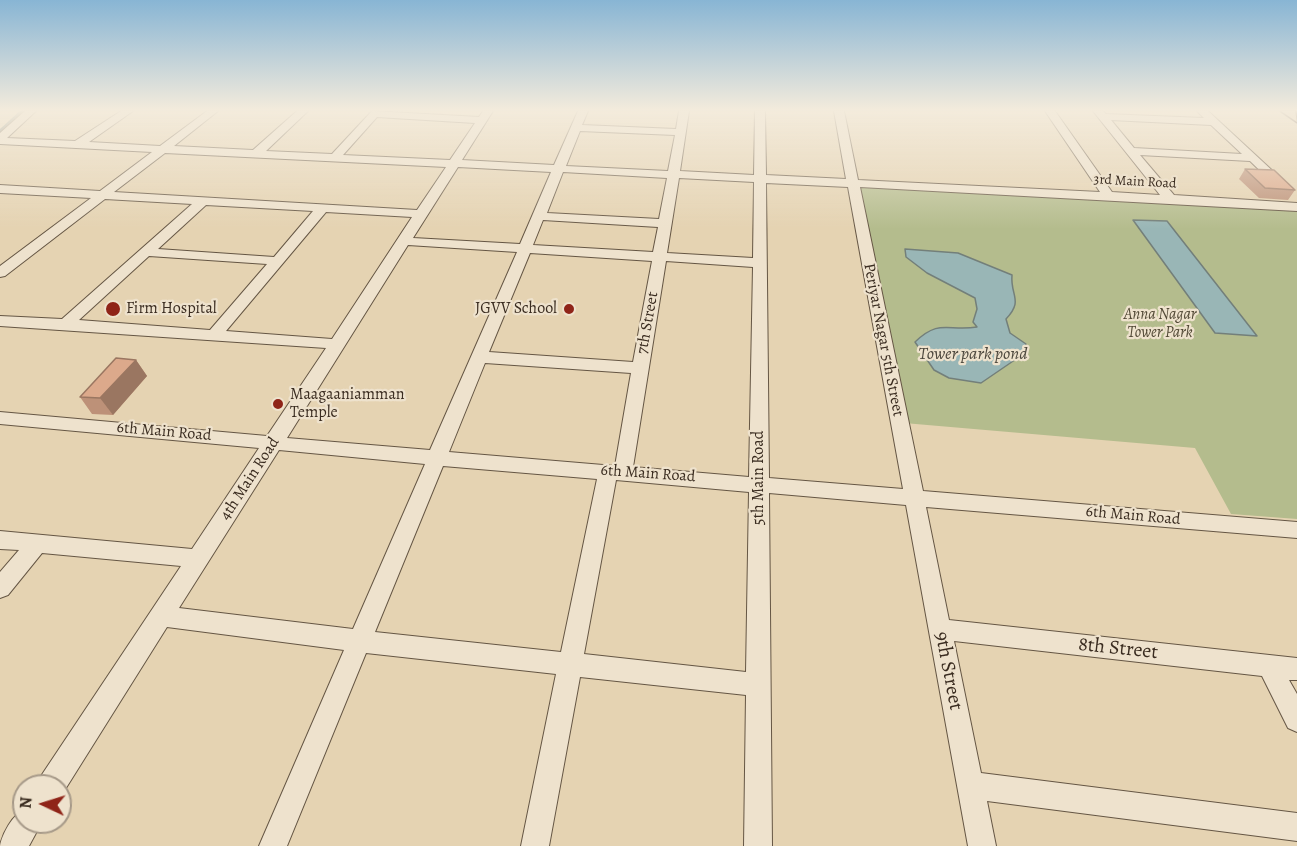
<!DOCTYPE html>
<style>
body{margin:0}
#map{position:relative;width:1297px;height:846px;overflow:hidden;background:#e5d3b2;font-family:Alegreya,serif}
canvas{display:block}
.north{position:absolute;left:12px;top:774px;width:60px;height:60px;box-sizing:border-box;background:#eee2cd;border:2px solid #a69988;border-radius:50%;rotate:274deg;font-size:16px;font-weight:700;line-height:24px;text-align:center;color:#3a2c20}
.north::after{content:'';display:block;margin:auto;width:21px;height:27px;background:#8f2418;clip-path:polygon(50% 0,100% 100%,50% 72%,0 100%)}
</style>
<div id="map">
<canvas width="1297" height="846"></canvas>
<div class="north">N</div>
</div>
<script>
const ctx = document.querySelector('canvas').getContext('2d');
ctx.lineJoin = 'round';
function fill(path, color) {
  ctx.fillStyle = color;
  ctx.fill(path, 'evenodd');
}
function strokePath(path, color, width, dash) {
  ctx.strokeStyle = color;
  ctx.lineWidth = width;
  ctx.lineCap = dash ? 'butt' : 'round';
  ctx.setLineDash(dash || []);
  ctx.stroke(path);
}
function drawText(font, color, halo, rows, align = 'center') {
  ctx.font = font + ' Alegreya,serif';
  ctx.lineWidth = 4.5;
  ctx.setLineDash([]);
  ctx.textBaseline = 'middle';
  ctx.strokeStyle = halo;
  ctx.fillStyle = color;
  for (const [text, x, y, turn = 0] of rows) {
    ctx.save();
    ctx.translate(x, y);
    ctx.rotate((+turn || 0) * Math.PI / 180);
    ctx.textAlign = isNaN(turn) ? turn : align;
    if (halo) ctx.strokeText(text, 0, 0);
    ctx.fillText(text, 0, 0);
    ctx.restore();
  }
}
const green = new Path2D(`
 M856,185L1297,210V519L1231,514L1195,448L904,423Z`);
const water = new Path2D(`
 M1133,220L1167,221L1257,336L1215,333Z
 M905,249L958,253L1012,275C1010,296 1024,300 1006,319L1010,333L1026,344L1022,355L981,383L949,378L934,370L915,342C940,318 948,332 977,327L973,322L977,309L975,298L927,273L906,257Z`);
const stream = new Path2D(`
 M0,131L22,111`);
const minor = new Path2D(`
 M25,111H36L7,138L75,141L121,111H133L89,142L160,146L207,111H218L174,146L253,150L297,111H308L266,151L332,154L372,111L479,117L483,111H493L462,160L554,165L578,111H588L582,125L676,129L679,111H689L680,171L754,175L755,111H765L766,175L846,179L834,111H844L858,180L1100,192L1045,111H1055L1112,192L1160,195L1093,111H1103L1106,114L1204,118L1197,111H1208L1290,187L1284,191L1280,190L1250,161L1140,155L1174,195L1297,203V211L860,187L923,491L1297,522V538L926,507L949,620L1297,658V680H1289L1297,694V732L1288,728L1262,676L954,641L981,773L1297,813V841L987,801L996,846H968L906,505L769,493L772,846H744L746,695L580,677L549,846H521L556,674L366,653L287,846H259L344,650L167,627L61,796L60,786H37L41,776L181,566L42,553L8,595L0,598V572L19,550L0,549V531L192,549L259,448L0,424V412L267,436L326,348L0,326V316L62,319L192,204L105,199L5,276L0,277V266L91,198L0,193V185L100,191L152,152L0,144V133ZM377,117L475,123L450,160L343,155ZM1111,120L1211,125L1242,154L1134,148ZM580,131L675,135L668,171L566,166ZM165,153L446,167L417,210L114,192ZM458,167L551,172L520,244L413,238ZM563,172L667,178L659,219L547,213ZM679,178L754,182L753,258L667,253ZM766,183L848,187L903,489L769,478ZM206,205L313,211L274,257L158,249ZM326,212L412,217L332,339L226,331ZM543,220L658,227L653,252L533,245ZM408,245L517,252L430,450L287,438ZM530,253L652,261L633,362L489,352ZM149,256L267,264L210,330L79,320ZM666,261L753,267L749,477L633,467ZM485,363L631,373L615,466L449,452ZM279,450L425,464L353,629L179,608ZM443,466L597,479L561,652L375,632ZM616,480L749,492L746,672L584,654Z
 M24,810V822H42L29,846H0C2,834 13,814 24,810Z`);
const major = new Path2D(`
 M1281,111H1295L1297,122Z`);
const wall = new Path2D(`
 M1245,169L1295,190L1288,200L1259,198L1239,179Z
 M136,360L147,376L113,415L92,414L80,397Z`);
const shadedWall = new Path2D(`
 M136,360L147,376L113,415L100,398Z`);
const building = new Path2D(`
 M1245,169L1274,170L1295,190L1265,188Z
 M116,358L136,360L100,398L80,397Z`);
const markers = [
 [113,309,8,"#8f2418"],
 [569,309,6,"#8f2418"],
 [278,404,6,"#8f2418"]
];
const farStreetnames = [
 ["3rd Main Road",1135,182,3]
];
const poiNames = [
 ["Firm Hospital",126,309],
 ["JGVV School",557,309,"right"],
 ["Maagaaniamman",290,395],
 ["Temple",290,413]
];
const parkNames = [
 ["Anna Nagar",1160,315],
 ["Tower Park",1160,333]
];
const streetNames = [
 ["7th Street",648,323,-80],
 ["Periyar Nagar 5th Street",883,340,79],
 ["6th Main Road",164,432,5],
 ["6th Main Road",648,474,4],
 ["5th Main Road",759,478,-90],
 ["4th Main Road",250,479,-57],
 ["6th Main Road",1133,516,5]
];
const waterNames = [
 ["Tower park pond",973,355]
];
const nearStreetnames = [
 ["8th Street",1118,649,6],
 ["9th Street",948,671,79]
];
fill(green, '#b4bc8d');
fill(water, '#99b6b6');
strokePath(water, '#737f7a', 1.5);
strokePath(stream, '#737f7a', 3);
strokePath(minor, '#655644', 2);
strokePath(major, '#3a2c20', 3);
fill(minor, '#eee2cd');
fill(major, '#e5d3b2');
fill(wall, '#bd9178');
fill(shadedWall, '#9a7661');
fill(building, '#dca98b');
strokePath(building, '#9a7661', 1.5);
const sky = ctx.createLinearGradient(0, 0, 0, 229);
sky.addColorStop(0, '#88b5d4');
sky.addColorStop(0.48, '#f3ebdc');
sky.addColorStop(1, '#f3ebdc00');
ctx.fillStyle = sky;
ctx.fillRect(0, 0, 1297, 229);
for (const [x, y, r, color] of markers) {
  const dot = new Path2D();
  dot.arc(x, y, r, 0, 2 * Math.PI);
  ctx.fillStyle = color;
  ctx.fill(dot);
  strokePath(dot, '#eee2cd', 2);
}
drawText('14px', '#3a2c20', '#eee2cd', farStreetnames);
drawText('16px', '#3a2c20', '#eee2cd', poiNames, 'left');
drawText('italic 16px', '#524936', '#eee2cd', parkNames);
drawText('16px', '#3a2c20', '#eee2cd', streetNames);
drawText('italic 18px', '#4d483e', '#eee2cd', waterNames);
drawText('20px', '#3a2c20', '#eee2cd', nearStreetnames);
</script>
